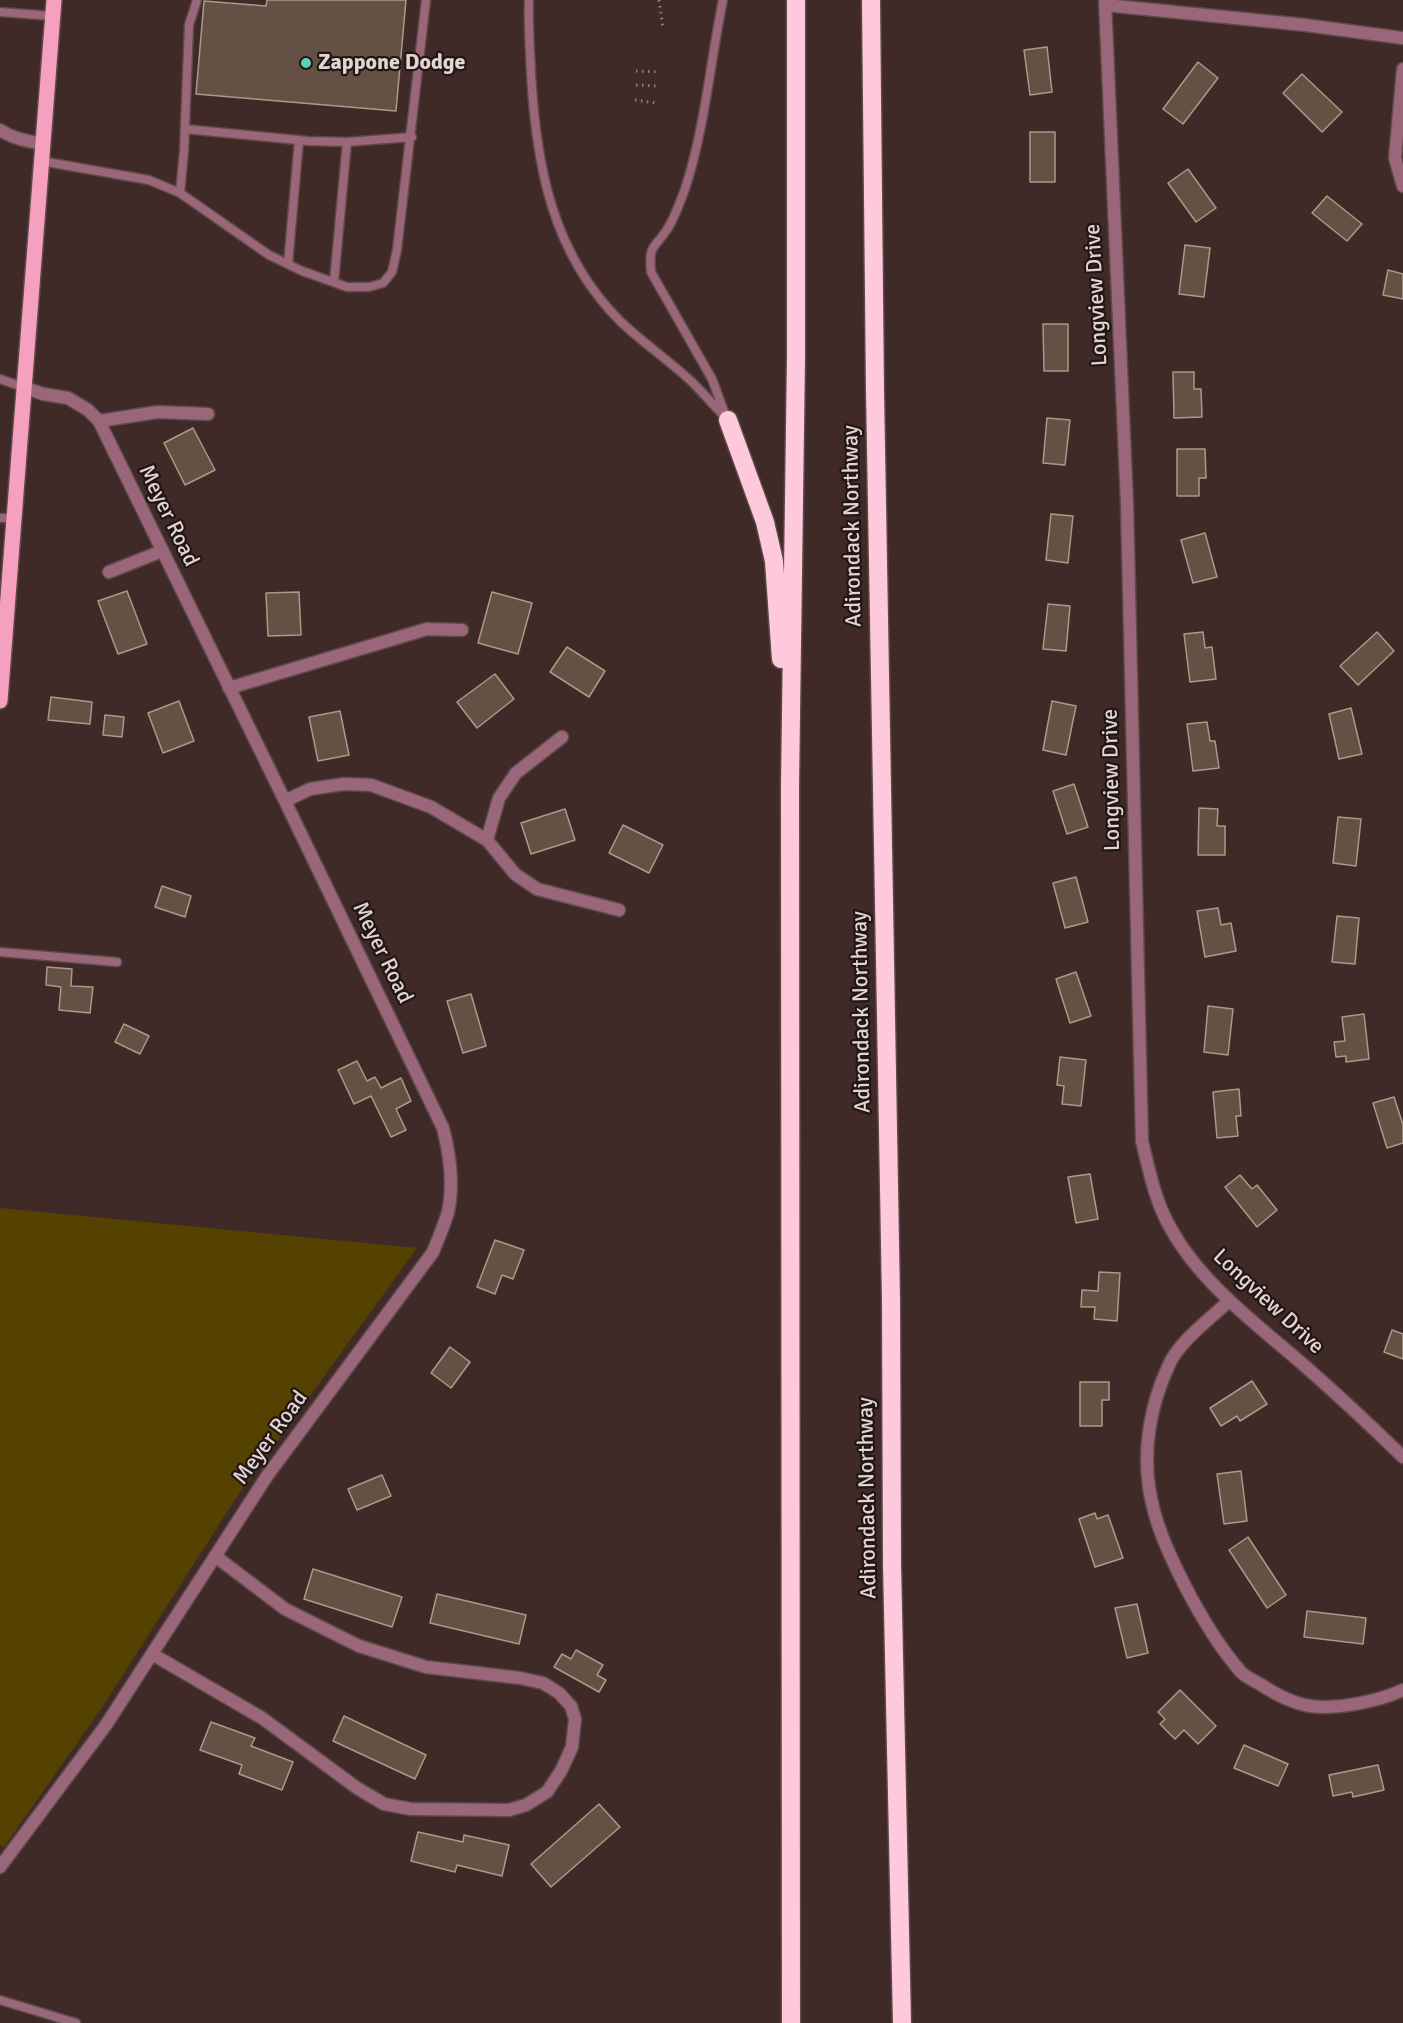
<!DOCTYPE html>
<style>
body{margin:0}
canvas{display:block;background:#402a28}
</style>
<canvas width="1403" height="2023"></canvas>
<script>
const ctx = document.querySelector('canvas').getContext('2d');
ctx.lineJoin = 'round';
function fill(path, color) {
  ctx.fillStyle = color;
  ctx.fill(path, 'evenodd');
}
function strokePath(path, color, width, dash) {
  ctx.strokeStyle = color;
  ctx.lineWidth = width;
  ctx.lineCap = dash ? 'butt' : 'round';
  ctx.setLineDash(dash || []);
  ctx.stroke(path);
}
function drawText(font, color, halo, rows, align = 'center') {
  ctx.font = font + ' Signika,sans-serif';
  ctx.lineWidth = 4.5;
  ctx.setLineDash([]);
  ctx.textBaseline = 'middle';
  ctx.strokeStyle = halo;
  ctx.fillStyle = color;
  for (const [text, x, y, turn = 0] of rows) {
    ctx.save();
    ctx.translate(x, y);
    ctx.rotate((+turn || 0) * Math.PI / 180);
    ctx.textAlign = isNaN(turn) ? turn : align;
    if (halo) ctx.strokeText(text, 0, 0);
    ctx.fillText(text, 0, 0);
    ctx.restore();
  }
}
const green = new Path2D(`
 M0,1208L417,1248L236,1498L103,1706L4,1847L0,1845Z`);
const building = new Path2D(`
 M267,0H406L396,111L196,94L204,1L266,6Z
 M1047,47L1052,92L1030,95L1024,50Z
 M1198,62L1218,78L1183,124L1163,109Z
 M1302,74L1342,112L1322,132L1283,93Z
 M1030,132H1055V182H1030Z
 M1188,169L1216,208L1196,222L1168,183Z
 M1327,196L1362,224L1347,241L1312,213Z
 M1185,245L1210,248L1204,297L1179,294Z
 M1388,270L1403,274V299L1383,295Z
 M1043,324H1068V371H1044Z
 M1173,372H1194V389H1201L1202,417L1174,418Z
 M1047,418L1070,420L1065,465L1043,463Z
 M193,428L215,470L185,485L164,443Z
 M1177,449H1205L1206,478H1199V496H1177Z
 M1051,514L1073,516L1068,563L1046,560Z
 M1205,533L1217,577L1193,583L1181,540Z
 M127,591L147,644L118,654L98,601Z
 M299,592L301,635L268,636L266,593Z
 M492,592L532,603L518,654L478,643Z
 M1048,604L1070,606L1066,651L1043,649Z
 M1203,632L1205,648L1212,647L1216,679L1190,682L1184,634Z
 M1377,632L1394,651L1358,685L1340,666Z
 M567,647L605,671L589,697L550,672Z
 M495,674L514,699L477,728L457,702Z
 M51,697L92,702L90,724L48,720Z
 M179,701L194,741L163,753L148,713Z
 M1052,701L1076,706L1066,755L1043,750Z
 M1351,708L1362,754L1339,759L1329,714Z
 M340,711L349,755L318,761L309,717Z
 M105,715L124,717L122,737L103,735Z
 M1207,722L1210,741H1215L1219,768L1193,771L1187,724Z
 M1074,784L1088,827L1067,834L1053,791Z
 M1199,808L1218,809L1217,826H1225V855H1198Z
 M565,809L575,840L531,854L521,823Z
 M1338,817L1361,819L1356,866L1333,863Z
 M623,825L663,845L649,873L609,853Z
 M1076,877L1088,922L1065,928L1053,883Z
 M162,886L191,896L185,917L155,907Z
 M1218,908L1221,925L1231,923L1236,951L1205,957L1197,911Z
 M1337,916L1359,918L1355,964L1332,962Z
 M47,967L72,969L71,986L93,987L90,1013L59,1010L61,987L46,985Z
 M1076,972L1091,1016L1070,1023L1056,979Z
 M471,994L486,1046L463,1053L447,1001Z
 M1208,1006L1233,1009L1228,1055L1204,1052Z
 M1364,1014L1369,1059L1346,1062V1056L1336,1057L1334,1042L1345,1041L1342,1017Z
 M124,1024L149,1036L140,1054L115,1042Z
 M1060,1057L1086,1060L1081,1106L1062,1104L1064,1086L1057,1085Z
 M357,1061L367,1081L375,1077L381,1088L401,1078L411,1101L396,1109L406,1130L391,1137L371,1096L354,1104L338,1070Z
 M1239,1089L1241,1116H1236L1238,1136L1217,1138L1213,1092Z
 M1394,1097L1403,1125V1143L1387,1148L1373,1103Z
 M1090,1174L1098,1219L1076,1223L1068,1177Z
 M1240,1175L1252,1189L1257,1185L1277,1210L1257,1227L1225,1187Z
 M495,1240L524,1250L513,1279L502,1275L495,1294L477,1287Z
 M1099,1272L1120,1273L1117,1321L1094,1319L1095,1307H1081L1082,1290L1098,1291Z
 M1392,1330L1403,1334V1359L1384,1352Z
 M450,1347L470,1362L451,1388L431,1373Z
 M1252,1381L1267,1404L1240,1421L1237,1416L1221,1426L1210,1408Z
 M1080,1382H1109V1400H1102V1426H1080Z
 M1241,1471L1247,1521L1224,1524L1217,1474Z
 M382,1475L391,1496L357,1510L348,1489Z
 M1095,1513L1097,1519L1108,1515L1123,1558L1095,1567L1079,1519Z
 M1248,1537L1286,1595L1267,1608L1229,1550Z
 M313,1569L402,1597L392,1627L304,1599Z
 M437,1594L526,1615L519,1644L430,1623Z
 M1137,1604L1148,1653L1127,1658L1115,1608Z
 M1307,1611L1366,1618L1363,1644L1304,1637Z
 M576,1650L603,1665L597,1675L606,1680L599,1692L554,1667L562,1654L571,1659Z
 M1180,1690L1216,1726L1198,1744L1184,1730L1175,1739L1160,1724L1165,1719L1158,1712Z
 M344,1716L426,1755L415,1779L333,1741Z
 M211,1722L255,1738L251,1746L293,1762L282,1790L239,1774L242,1765L200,1750Z
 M1244,1745L1288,1764L1278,1786L1234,1768Z
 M1378,1765L1384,1790L1353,1797L1352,1792L1333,1796L1329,1775Z
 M599,1804L620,1827L551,1887L531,1864Z
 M418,1832L463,1842L464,1835L509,1845L502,1876L457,1865L455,1872L411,1861Z`);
const path = new Path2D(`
 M659,0L663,28
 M636,71L659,72
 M636,85L657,86
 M635,100L656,103`);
const lane = new Path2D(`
 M529,0C528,24 530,49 531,73C536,165 552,253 620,321C643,343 670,361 693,383C705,395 716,408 728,420
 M723,0C710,63 705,128 685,189C680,202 674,220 666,231C652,251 649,245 651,272L712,379L725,414
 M0,12L52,16
 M185,129L308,141L347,142
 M41,161L149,180L180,193L269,255L302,271L347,287H369L383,283L392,272L397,250L426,0
 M180,193L184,151L189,25L197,0
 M288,264L299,140
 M334,282L347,142L412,137
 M0,379L23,387
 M0,518H14
 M0,952L117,962
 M0,2000L76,2023`);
const street = new Path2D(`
 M1105,0L1127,504L1142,1141C1149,1170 1155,1201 1170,1227C1200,1283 1259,1326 1306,1367C1339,1396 1371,1426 1403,1457
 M1105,5L1305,25L1403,38
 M1403,69L1395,158L1403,186
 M0,130C14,139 27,142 43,143
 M99,421L158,412L208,414
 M109,572L162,551
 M229,688L427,629L462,630
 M285,801L310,789L344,784L371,785L431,807L487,840L515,874L537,889L619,910
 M487,840L499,798L516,773L562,737
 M1229,1301C1210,1319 1178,1342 1168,1367C1151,1404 1143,1447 1149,1487C1154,1522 1168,1552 1184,1584C1200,1615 1218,1646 1241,1672C1246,1677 1254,1681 1260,1684C1275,1694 1292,1703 1310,1706C1335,1710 1380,1701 1403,1690
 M152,1654L262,1718L357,1788L384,1804L411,1809L509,1810L526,1805L547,1792L561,1771L572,1747L575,1719L571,1706L559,1693L543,1683L520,1678L426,1667L359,1646L285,1609L215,1556
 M0,1867L106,1725L267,1476L433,1252C438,1239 444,1226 448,1212C454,1185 450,1155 443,1128L285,801L99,421L88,410L68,398L43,394L23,387`);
const primary = new Path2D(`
 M0,701L54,0`);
const highway = new Path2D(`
 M871,0L875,391L891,1300L892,1564L902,2023
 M728,420L765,522L774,561L781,659
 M791,2023L790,786L796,356V0`);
const markers = [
 [306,63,6,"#5cceba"]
];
const poiNames = [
 ["Zappone Dodge",318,63]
];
const streetNames = [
 ["Longview Drive",1097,295,-93],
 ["Meyer Road",168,516,64],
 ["Adirondack Northway",853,526,-91],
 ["Longview Drive",1112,780,-91],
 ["Meyer Road",382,953,64],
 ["Adirondack Northway",862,1012,-91],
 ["Longview Drive",1268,1302,43],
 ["Meyer Road",271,1438,-54],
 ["Adirondack Northway",868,1498,-91]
];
fill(green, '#554100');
fill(building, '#645143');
strokePath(building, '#ad9889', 1.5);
strokePath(lane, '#5d4947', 11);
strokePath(street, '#5d4947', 15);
strokePath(primary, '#5d4947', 18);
strokePath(highway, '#5d4947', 21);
strokePath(path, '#927f7d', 3, [1.5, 4.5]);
strokePath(lane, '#9a6679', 8);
strokePath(street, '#9a6679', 12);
strokePath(primary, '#f6a0c0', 15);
strokePath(highway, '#fec9db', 18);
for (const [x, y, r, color] of markers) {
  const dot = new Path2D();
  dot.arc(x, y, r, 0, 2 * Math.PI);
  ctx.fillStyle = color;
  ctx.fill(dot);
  strokePath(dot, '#201615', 2);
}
drawText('bold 22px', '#e3d4d2', '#201615', poiNames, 'left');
drawText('22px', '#e3d4d2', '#201615', streetNames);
</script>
